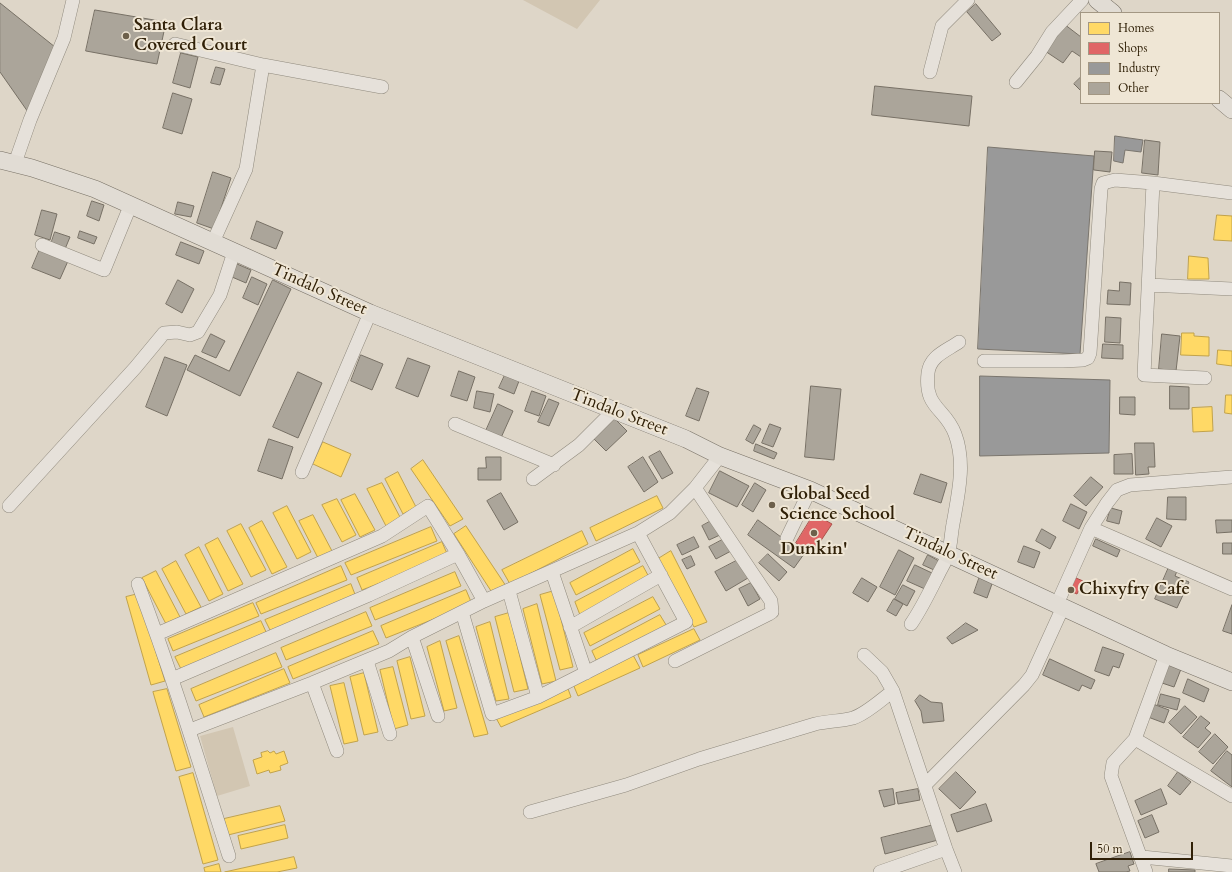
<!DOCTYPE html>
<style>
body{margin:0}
#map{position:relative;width:1232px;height:872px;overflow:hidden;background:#ded6c8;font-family:Cardo,serif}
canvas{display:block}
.legend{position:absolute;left:1080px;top:12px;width:140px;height:92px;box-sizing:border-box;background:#efe6d5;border:1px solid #a39783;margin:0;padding:5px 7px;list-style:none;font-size:12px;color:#302007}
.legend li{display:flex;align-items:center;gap:8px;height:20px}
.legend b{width:20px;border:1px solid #a39783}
.scale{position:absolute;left:1090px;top:842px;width:103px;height:18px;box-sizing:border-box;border:2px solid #302007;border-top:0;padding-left:5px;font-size:12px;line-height:14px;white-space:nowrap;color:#302007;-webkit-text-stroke:3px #efe6d5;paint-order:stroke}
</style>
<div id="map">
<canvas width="1232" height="872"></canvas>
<ul class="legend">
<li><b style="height:11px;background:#ffd966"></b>Homes</li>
<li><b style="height:11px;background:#e06666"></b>Shops</li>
<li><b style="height:11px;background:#999"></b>Industry</li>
<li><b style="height:11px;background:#aba59a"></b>Other</li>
</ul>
<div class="scale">50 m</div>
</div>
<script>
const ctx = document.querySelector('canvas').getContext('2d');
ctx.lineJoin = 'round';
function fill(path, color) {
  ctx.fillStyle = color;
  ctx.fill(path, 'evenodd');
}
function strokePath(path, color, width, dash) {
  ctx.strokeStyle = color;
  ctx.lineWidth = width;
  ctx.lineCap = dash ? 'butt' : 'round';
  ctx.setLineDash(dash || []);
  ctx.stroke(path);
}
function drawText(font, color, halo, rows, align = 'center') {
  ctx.font = font + ' Cardo,serif';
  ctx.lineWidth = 4;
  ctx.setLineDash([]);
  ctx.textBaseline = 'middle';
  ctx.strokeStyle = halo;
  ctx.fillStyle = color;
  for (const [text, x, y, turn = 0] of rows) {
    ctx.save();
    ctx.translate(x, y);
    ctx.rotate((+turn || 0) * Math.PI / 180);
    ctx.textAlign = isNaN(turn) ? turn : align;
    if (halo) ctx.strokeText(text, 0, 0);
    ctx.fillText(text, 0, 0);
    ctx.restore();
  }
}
const green = new Path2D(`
 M523,0H600L577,29Z
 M233,727L250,786L217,796L200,736Z`);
const homes = new Path2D(`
 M1217,215L1232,216V241L1214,240Z
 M1189,256L1208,258L1209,279H1188Z
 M1182,333H1194V336L1209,337V356L1181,355Z
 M1218,350L1232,351V366L1217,364Z
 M1226,395H1232V414L1225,413Z
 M1212,407L1213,431L1193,432L1192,408Z
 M323,442L351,454L341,477L313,464Z
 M423,460L463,519L450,526L411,469Z
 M398,472L416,507L403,514L385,479Z
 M382,483L401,519L386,526L367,489Z
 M355,494L375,530L360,537L341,500Z
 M657,496L663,508L596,541L590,528Z
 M337,499L356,535L342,542L322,505Z
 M287,506L311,552L297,559L273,513Z
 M313,515L332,551L318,558L299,521Z
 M262,521L287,567L272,574L249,528Z
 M241,524L266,570L251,577L227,531Z
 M466,526L506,586L493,594L454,534Z
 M431,527L437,541L351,575L345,563Z
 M582,531L588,544L510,584L502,570Z
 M218,538L243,584L228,591L205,545Z
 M442,542L448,556L362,590L357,578Z
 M199,547L223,594L209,601L185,555Z
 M633,549L640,562L576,595L570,583Z
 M671,551L707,622L694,627L658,559Z
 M176,561L201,607L186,614L162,569Z
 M341,566L347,580L261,614L256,603Z
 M643,566L650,579L580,615L575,602Z
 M156,571L180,617L166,624L142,578Z
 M455,572L461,586L375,620L370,608Z
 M351,584L356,597L271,632L265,620Z
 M466,590L472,604L386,638L381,626Z
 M554,591L573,667L560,670L540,595Z
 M138,594L165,681L151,685L126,597Z
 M653,597L660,609L590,646L584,633Z
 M253,603L259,616L173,651L168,639Z
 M537,604L556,681L542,684L523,609Z
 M366,612L372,626L286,660L281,648Z
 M509,613L528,689L514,692L495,617Z
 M660,615L668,628L598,664L592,651Z
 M261,621L267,634L181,669L175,657Z
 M490,622L509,699L496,701L476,627Z
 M694,629L700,640L643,667L638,655Z
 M373,631L379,644L293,679L288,667Z
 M459,636L488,734L474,737L446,641Z
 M440,641L457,708L444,711L427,647Z
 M276,653L282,667L196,701L191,689Z
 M633,655L640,668L578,696L573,684Z
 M410,657L425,716L411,719L397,661Z
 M393,667L408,725L394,729L380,670Z
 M284,669L290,683L204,717L199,705Z
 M364,673L378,732L364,735L350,677Z
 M344,683L358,741L344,744L330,686Z
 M567,686L571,697L501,727L496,718Z
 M167,689L191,767L176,771L153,692Z
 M268,751L270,753L274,751L276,754L284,751L288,763L280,766L281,770L270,773L269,770L257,774L253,760L262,757L261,753Z
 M193,773L218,860L203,864L179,777Z
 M280,806L285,821L228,835L224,819Z
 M285,825L288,838L241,849L238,836Z
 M294,857L297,868L277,872H225Z
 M219,864L221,872H205L204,868Z`);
const shops = new Path2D(`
 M814,514L832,524L812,554L796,543Z
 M1076,578L1083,581L1077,594L1070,591Z`);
const industry = new Path2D(`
 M1115,136L1143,140L1141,152L1125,150L1123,163L1114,161Z
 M988,147L1094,156L1080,354L978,349Z
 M980,376L1110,380L1109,453L980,456Z`);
const building = new Path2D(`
 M0,3L55,47L28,112L0,72Z
 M976,4L1001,34L992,41L967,12Z
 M95,10L166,22L157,64L86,51Z
 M1064,24L1081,37V57L1072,51L1063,63L1045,51Z
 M181,53L198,57L190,88L173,83Z
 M216,67L225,69L220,85L211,83Z
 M1081,77V91L1074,84Z
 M875,86L972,96L969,126L872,115Z
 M173,93L192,99L182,134L163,128Z
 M1145,140L1160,142L1158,175L1142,173Z
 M1095,151L1112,152L1110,172L1094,170Z
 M213,172L231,178L214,229L197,223Z
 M92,201L104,205L99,221L87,216Z
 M178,202L194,206L191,217L175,214Z
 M42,210L57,214L50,240L35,235Z
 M257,221L283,232L276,249L251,239Z
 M80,231L97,237L94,244L78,238Z
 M55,232L70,237L65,249L51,244Z
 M181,242L204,251L199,264L176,255Z
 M40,249L68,261L60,279L32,268Z
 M237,264L251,270L246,283L232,277Z
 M252,277L267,284L258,305L243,298Z
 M178,280L194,289L182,313L166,304Z
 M273,280L291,289L240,396L187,370L195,355L229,371Z
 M1120,282L1131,283L1130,305L1107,304L1108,290L1119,291Z
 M1106,317L1121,318L1120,343L1105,342Z
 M211,334L225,341L216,358L202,352Z
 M1162,334L1180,336L1176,371L1159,369Z
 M1103,344L1123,345V359L1102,358Z
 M361,355L383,364L372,390L351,381Z
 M165,357L187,365L167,416L146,407Z
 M408,358L430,366L418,397L396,388Z
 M459,371L475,377L467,401L451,396Z
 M298,372L322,383L298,438L273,427Z
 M505,375L519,381L514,394L499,388Z
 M811,386L841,389L834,460L805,457Z
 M1170,386L1189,387V409H1170Z
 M697,388L709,392L699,421L686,416Z
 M477,391L494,394L490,412L474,408Z
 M532,391L546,396L539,416L525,411Z
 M1120,397H1135V415L1120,414Z
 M549,399L559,403L549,426L538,422Z
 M498,404L513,411L500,440L485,433Z
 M614,418L627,431L606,451L594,439Z
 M770,424L781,428L773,447L762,443Z
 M754,425L761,429L753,444L746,440Z
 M269,439L293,447L282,479L258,471Z
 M1135,443H1154L1155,467H1148L1149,474L1136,475Z
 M756,444L777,453L774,459L754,451Z
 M660,451L673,473L662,479L649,457Z
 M1132,454L1133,474H1114V455Z
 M486,457H501V480H478V468H486Z
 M643,457L658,482L644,492L628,467Z
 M720,471L749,486L737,507L709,493Z
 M921,474L947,483L941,503L914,494Z
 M1091,477L1103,487L1086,506L1074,496Z
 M755,483L766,490L753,512L742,505Z
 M501,493L518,522L504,530L487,501Z
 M1168,497H1186V520L1167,519Z
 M1071,504L1087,512L1079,529L1063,521Z
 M1111,508L1122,511L1119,524L1107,521Z
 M1157,518L1172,526L1161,547L1146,539Z
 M713,520L720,535L709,540L702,526Z
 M758,520L804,554L794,568L748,535Z
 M1216,520H1232V532L1217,533Z
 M1042,529L1056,537L1050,549L1036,541Z
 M694,537L699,547L682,555L677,545Z
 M724,539L731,551L716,559L709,547Z
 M1096,539L1120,550L1117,557L1093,546Z
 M1223,543H1232V554H1223Z
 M1024,546L1040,552L1034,568L1018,562Z
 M899,550L914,558L895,595L880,587Z
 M768,554L787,572L779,581L759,563Z
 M928,555L939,561L934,570L923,565Z
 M691,556L695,565L687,569L682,560Z
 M738,560L748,578L726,591L715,572Z
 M915,565L932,573L925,589L907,581Z
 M1169,567L1177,571L1175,576L1189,582L1177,608L1155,599Z
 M980,576L993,581L987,598L974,593Z
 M862,578L877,587L868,602L853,593Z
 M751,583L760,599L748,606L739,589Z
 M903,585L915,591L907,606L895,599Z
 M894,599L903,604L896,616L887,611Z
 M1232,605V634L1223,631Z
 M966,623L978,630L952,644L947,638Z
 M1103,647L1124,654L1119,668L1113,666L1109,676L1095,671Z
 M1050,659L1095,680L1091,689L1082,685L1079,691L1043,675Z
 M1166,663L1181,669L1174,687L1159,682Z
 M1188,679L1209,689L1204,702L1183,693Z
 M1161,694L1180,699L1177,710L1158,705Z
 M920,695L931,702L942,703L944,721L923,723L921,711L915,701Z
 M1153,704L1169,710L1164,723L1148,717Z
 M1185,706L1197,717L1181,734L1169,723Z
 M1201,716L1210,723L1205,728L1211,733L1198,748L1183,737Z
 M1215,734L1228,747L1213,764L1199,752Z
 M1227,751L1232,755V787L1211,771Z
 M956,772L976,792L960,809L939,789Z
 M1178,772L1191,782L1180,795L1168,786Z
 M893,789L895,804L884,807L879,791Z
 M918,789L920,800L898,804L896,793Z
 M1161,789L1167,804L1141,815L1135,801Z
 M986,804L992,821L957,832L951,815Z
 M1152,815L1159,832L1145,838L1138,821Z
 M934,825L938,840L885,854L881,838Z
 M1130,852L1134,864L1128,866L1130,871L1126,872H1099L1096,864Z
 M1169,869L1195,870V872H1169Z`);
const minor = new Path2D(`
 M175,44L263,65L246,169L213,242
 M263,65L382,87
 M930,72L942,26L968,0
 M1016,82L1037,56L1052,32L1082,0
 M15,163L30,120L64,38L73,0
 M1153,183L1144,375L1205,378
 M42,245L104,270L131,204
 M1149,285L1232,289
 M984,361H1063L1083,360L1088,358L1090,353L1101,189L1103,183L1115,180L1153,183L1232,193
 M455,424L554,465
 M302,472L370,313
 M533,479L579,445L613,411
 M9,506L135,368L164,333L177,332L190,335L198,332L220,295L234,252
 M1091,528L1232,589
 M787,538L810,490
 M552,572L586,673
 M138,584C172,674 200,765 229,856
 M509,591L538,697
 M1057,604L1091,528L1107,503L1117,490L1130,485L1232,477
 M462,612L492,714L538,697L686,622L638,533
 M911,624C922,608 930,591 939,573C942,567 946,561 948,554C951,545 951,534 953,524C958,495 966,463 955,434C945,407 924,409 928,373C930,356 946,351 959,342
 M570,627L661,575
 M157,634L382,536L428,506L458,554L484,601
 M412,637L438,716
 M864,655L882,672L893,691L946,849L955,872
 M367,661L390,734
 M675,661L769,614L772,612L771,601L695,488
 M172,679L369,595L458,554
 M312,683L337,751
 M190,730L312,683L389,651L412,637L484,601L638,533L670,513L695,488L720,456
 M1135,739L1232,796
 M925,785L1024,685L1032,675L1063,607
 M530,812L626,785L699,759L815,724C828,721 842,721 853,718C866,714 882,699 893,691
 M1142,857L1232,866
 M880,872L946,849
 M1146,872L1111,776L1113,763L1135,739L1166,655`);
const major = new Path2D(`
 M1097,0L1113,13
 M1219,99L1232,110
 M0,160L32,168L95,189L370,313L686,439L720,456L810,490L1166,655L1232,682`);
const markers = [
 [126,36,4,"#6d604b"],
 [772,505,4,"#6d604b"],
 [814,533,4,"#6d604b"],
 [1071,590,4,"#6d604b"]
];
const poiNames = [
 ["Santa Clara",134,26],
 ["Covered Court",134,46],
 ["Global Seed",780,495],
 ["Science School",780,515],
 ["Dunkin'",814,550,"center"],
 ["Chixyfry Cafe",1079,590]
];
const streetNames = [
 ["Tindalo Street",319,290,24],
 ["Tindalo Street",619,413,21],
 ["Tindalo Street",950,554,25]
];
fill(green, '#d2c6b2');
fill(homes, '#ffd966');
strokePath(homes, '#c1a24a', 1);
fill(shops, '#e06666');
strokePath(shops, '#ab514a', 1);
fill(industry, '#999');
strokePath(industry, '#7a756d', 1);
fill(building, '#aba59a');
strokePath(building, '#777065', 1);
strokePath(minor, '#908a7e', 14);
strokePath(major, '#777065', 18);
strokePath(minor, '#e6e1da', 13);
strokePath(major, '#e1dcd4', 17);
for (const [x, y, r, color] of markers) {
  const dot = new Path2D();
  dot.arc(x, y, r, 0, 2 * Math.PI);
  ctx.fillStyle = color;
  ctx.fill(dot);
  strokePath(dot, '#efe6d5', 1.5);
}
drawText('bold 17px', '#302007', '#efe6d5', poiNames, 'left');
drawText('17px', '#302007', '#efe6d5', streetNames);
</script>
